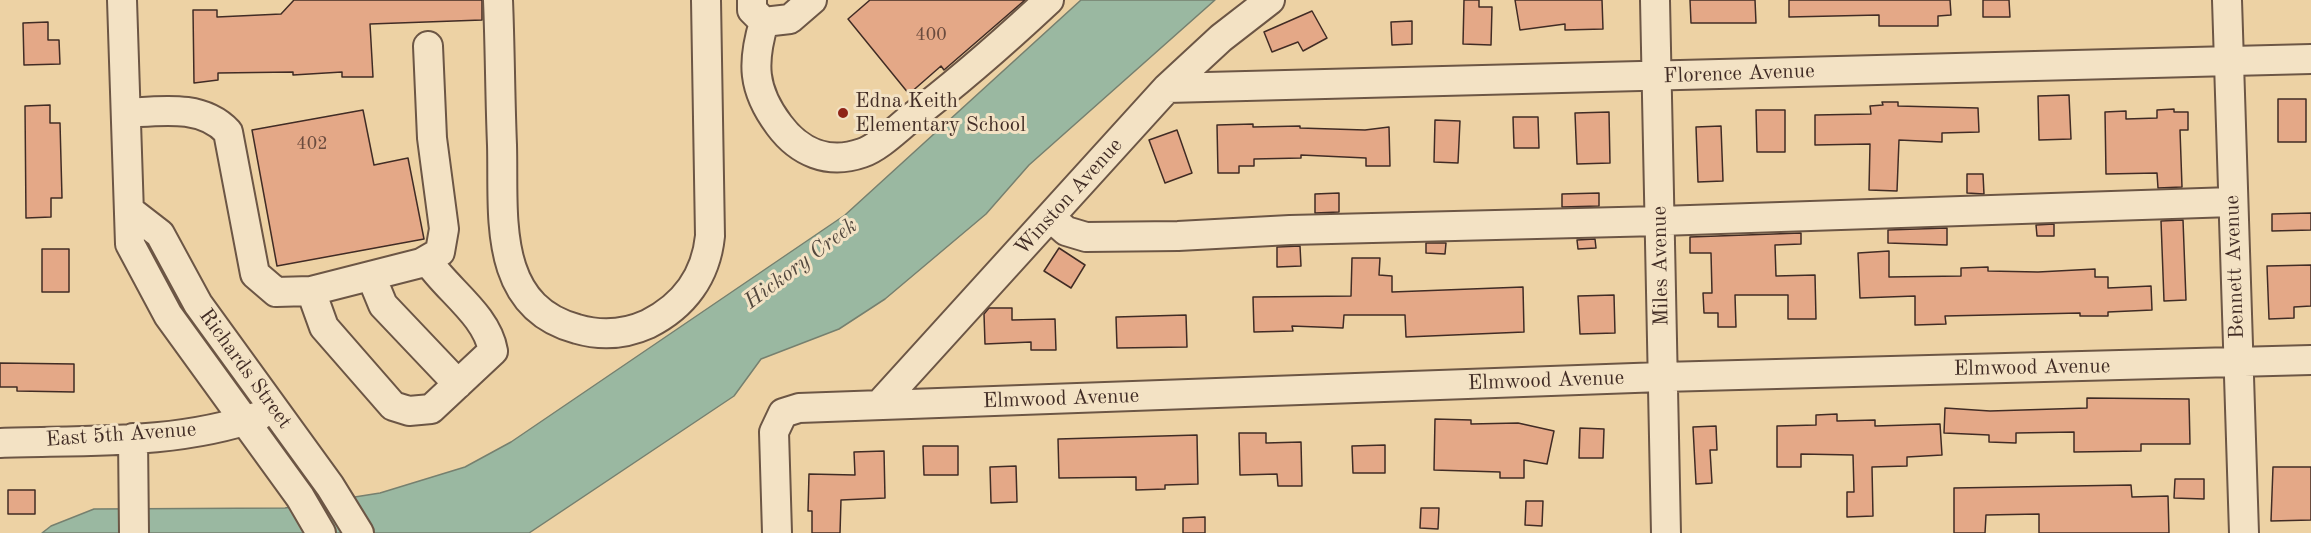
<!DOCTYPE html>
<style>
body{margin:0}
canvas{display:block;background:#edd2a4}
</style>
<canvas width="2311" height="533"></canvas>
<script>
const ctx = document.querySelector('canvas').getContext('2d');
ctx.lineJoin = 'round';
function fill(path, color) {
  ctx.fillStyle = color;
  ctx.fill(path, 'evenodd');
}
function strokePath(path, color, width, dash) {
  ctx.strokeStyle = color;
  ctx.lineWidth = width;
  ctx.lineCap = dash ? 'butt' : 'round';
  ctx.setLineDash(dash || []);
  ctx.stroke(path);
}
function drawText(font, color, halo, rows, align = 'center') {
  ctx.font = font + ' "Old Standard TT",serif';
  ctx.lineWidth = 6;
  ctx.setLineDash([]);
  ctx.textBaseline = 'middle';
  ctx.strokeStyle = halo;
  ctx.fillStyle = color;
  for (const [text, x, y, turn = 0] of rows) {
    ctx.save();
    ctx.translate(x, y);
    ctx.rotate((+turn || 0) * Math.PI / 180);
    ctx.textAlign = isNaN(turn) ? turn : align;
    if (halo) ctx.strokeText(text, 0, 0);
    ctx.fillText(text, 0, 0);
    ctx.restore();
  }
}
const water = new Path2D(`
 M1081,0H1215L1029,165L986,214L885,299L839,329L761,359L734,396L529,533H42L51,526L94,509L285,508L380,493L465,467L511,442L845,215Z`);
const building = new Path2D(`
 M294,0H482V20L370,24L373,77H342V72L293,75V72L218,73V80L194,83L193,10H217V17L281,14Z
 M870,0H1025L944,70L941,66L909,94L848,19Z
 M1464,0H1479V7H1492L1491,45L1463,44Z
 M1515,0H1602L1603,29L1565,30V24L1520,30Z
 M1690,0H1755L1756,23H1691Z
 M1789,0H1950L1951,15L1938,16V26H1879V15L1789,17Z
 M1983,0H2009L2010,17H1983Z
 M1312,11L1327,38L1303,51L1298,42L1272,52L1264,32Z
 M1412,21V44L1392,45L1391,22Z
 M48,22V40H59L60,64L24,65L23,23Z
 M2069,95L2071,139L2039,140L2038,96Z
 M2278,99H2306V142H2278Z
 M1882,102H1898V106L1978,108L1979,132L1942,133V142L1899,140L1897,191L1869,190L1870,144L1815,145V115L1871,114L1870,106L1883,105Z
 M50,105V123H60L62,198H51V217L26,218L25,106Z
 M2174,109V112H2188V130H2180L2182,187L2158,188L2157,173L2106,174L2105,112L2126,111V119L2157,118V110Z
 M363,110L374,165L408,158L424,239L277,266L252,130Z
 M1756,110H1785V152H1757Z
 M1609,112L1610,163L1577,164L1575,113Z
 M1513,117H1538L1539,148H1514Z
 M1435,120L1460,121L1458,163L1434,162Z
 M1253,124V127L1300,126V128L1365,130L1389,127L1390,166H1366V158L1301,155V158L1254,159V166H1239V173H1218L1217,125Z
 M1721,126L1723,181L1698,182L1696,127Z
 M1177,130L1192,173L1165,183L1149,140Z
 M1967,174H1983L1984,194L1967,193Z
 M1339,193V212L1315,213V194Z
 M1599,193V206L1562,207V194Z
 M2311,213V230L2272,231V214Z
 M2183,220L2186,300L2164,301L2161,221Z
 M2054,224V236H2037L2036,225Z
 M1947,228V245L1888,243V230Z
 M1801,233V244L1775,245L1776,276L1815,275L1816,319H1788V295H1735L1736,327H1718V313H1704L1703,293H1712L1711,253H1690V237Z
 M1595,239L1596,248L1578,249L1577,240Z
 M1426,243H1446L1445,254L1426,253Z
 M1300,246L1301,266L1277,267V247Z
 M1059,248L1085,265L1071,288L1044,271Z
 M42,249H69V292H42Z
 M1889,251V277L1961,276V268L1988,267V271L2038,272L2095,269V277H2108V288L2151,286L2152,310L2108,312V316H2080V313L1945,316L1946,324L1915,325V296L1860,298L1858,253Z
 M1352,258H1380L1379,275L1392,276V292L1523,287L1524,332L1406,337L1405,315H1344L1343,328L1292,326L1293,331L1254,332L1253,297L1351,296Z
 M2311,265V306L2294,307V318L2269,319L2267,266Z
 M1614,295L1615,333L1580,334L1578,296Z
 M989,308H1012V320L1055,319L1056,350H1031V342L985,344L984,314Z
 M1186,315L1187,347L1117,348L1116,317Z
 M0,363L74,364V392L17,391V387H0Z
 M2087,398L2189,399L2190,444H2141V451L2074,452V432L2016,433V443L1989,442V435L1944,433L1945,408L1990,411L2087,408Z
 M1837,414V421L1875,420V426L1940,424L1942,455L1907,457V466L1872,467L1873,516L1847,517V492H1854L1853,455L1801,454V467H1777V426L1816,425V415Z
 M1435,419L1471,420V424L1518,423L1554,431L1547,464L1524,460V478H1500V472L1434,470Z
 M1716,426L1717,450H1710L1712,483L1696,484L1693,427Z
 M1580,428L1604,429L1603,458H1579Z
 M1239,433H1266V443L1301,442L1302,486H1278L1277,474L1240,475Z
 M1197,435L1198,484L1165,485V489L1136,490V477L1059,478L1058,439Z
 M1385,445V473H1353L1352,446Z
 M923,446H958V475H924Z
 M884,451L885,498L841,500L840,533H812V511H808L809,474L855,475L854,452Z
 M1016,466L1017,502L991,503L990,467Z
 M2273,467H2311V520L2271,521Z
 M2175,479H2204V499L2174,498Z
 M2131,485L2132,497L2168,496L2169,533H2039V514L1986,515L1985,533H1954V488Z
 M8,490H35V514H8Z
 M1526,501H1543L1542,526L1525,525Z
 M1421,508H1439L1438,529L1420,528Z
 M1205,517V533H1183V518Z`);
const minor = new Path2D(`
 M122,0L130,244L168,315L300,497L321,533
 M498,0C500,48 500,97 502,145C504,214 491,306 577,329C601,336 626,334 648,324C684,306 706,276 710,236L706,0
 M752,0V10L764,22L790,19L812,0
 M1655,0L1666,533
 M2227,0L2244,533
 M764,22C752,62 752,89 779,125C799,152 828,165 862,153C877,148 894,132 906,122C956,84 1003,43 1049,0
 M1167,88L2311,59
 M126,113C161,111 202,104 228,132L255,274L276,292L311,291L421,263L440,252L444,229L432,138L428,46
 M129,210L160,234L198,304L330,486L359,533
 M1050,217L1066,231L1086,237L1178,236L1290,230L1660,221L2232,202
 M371,276L383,305L458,384
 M311,291L324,327L393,406L409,411L431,409L493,351C487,315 447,290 427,260
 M879,405L1167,88L1221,38L1270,0
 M133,438L134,533
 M0,443C85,440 178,445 259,416
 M777,533L774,432L783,413L799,408L1662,377L2311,360`);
const markers = [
 [843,113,6,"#8f2418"]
];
const numberNames = [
 ["400",931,35],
 ["402",312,144]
];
const streetNames = [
 ["Florence Avenue",1739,74,-2],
 ["Winston Avenue",1069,197,-48],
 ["Miles Avenue",1661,266,-91],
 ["Bennett Avenue",2235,267,-92],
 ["Elmwood Avenue",2032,368,-1],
 ["Richards Street",245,369,54],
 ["Elmwood Avenue",1546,381,-2],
 ["Elmwood Avenue",1061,399,-2],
 ["East 5th Avenue",121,435,-4]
];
const poiNames = [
 ["Edna Keith",855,101],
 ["Elementary School",855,125]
];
const waterNames = [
 ["Hickory Creek",801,264,-37]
];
fill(water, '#9ab8a1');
strokePath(water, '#76806f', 1.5);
fill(building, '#e4a887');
strokePath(building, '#412c25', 1.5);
strokePath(minor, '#6c5645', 32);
strokePath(minor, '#f3e2c4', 28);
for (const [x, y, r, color] of markers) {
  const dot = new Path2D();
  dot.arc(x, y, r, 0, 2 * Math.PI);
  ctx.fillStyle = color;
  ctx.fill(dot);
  strokePath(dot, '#f3e2c4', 2);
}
drawText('18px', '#6a4b3e', null, numberNames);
drawText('21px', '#412c25', '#f3e2c4', streetNames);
drawText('21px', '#412c25', '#f3e2c4', poiNames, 'left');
drawText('italic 22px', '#53483e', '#f3e2c4', waterNames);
</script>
